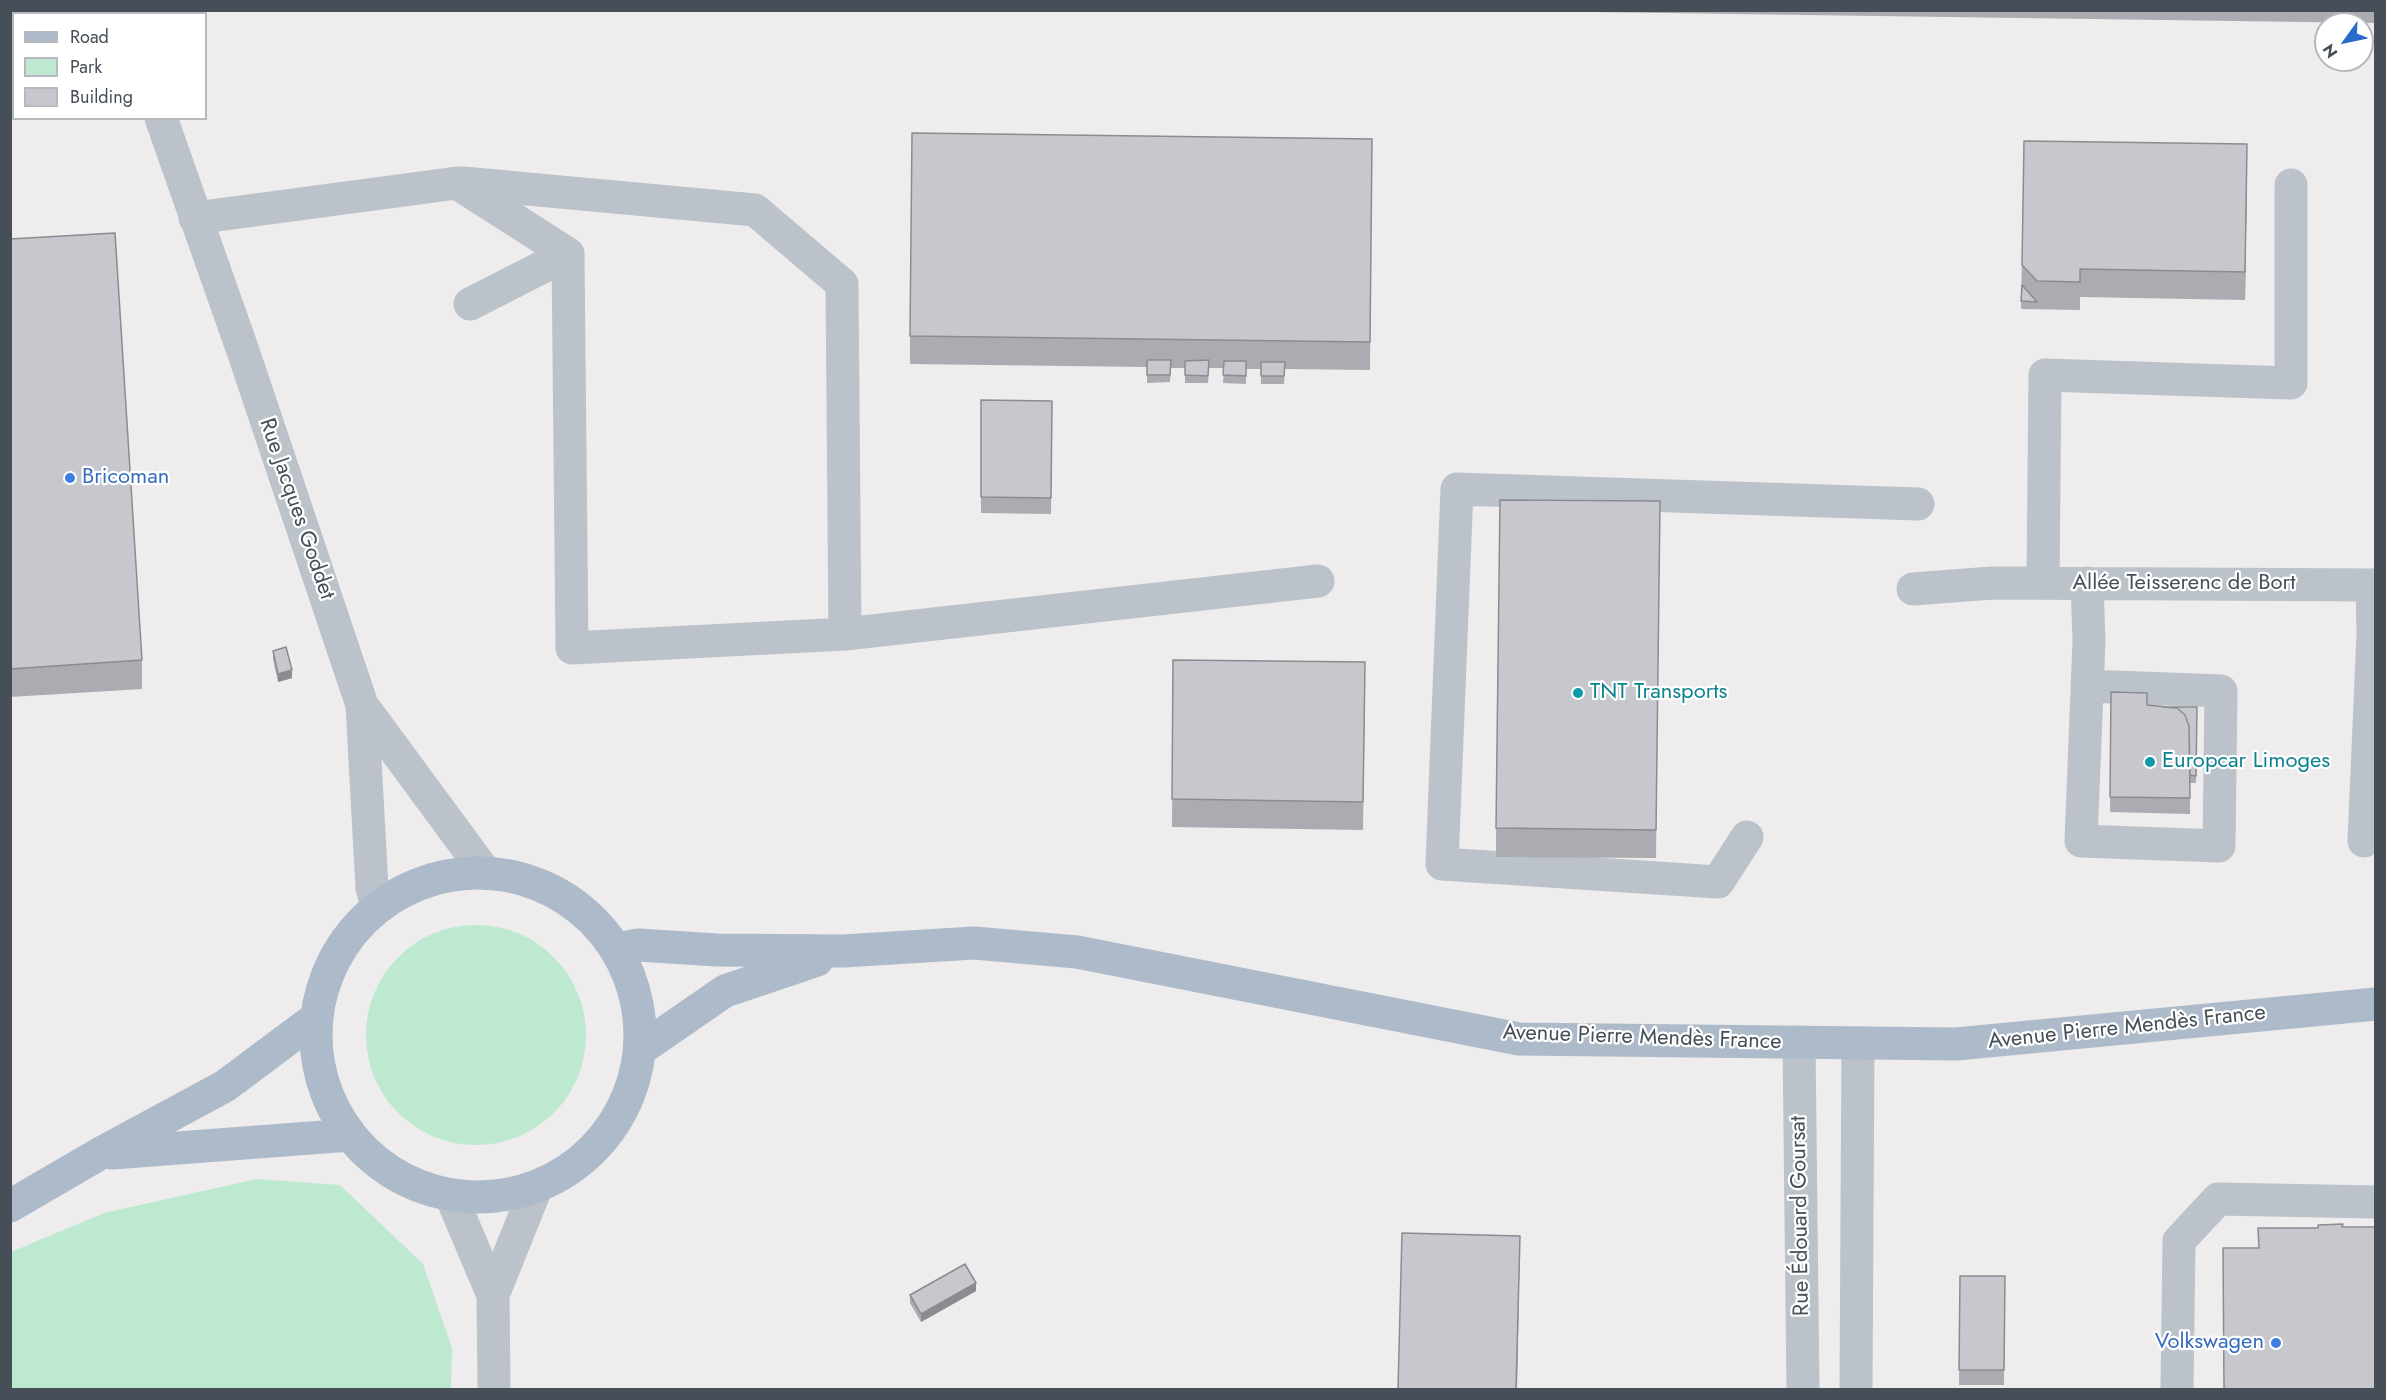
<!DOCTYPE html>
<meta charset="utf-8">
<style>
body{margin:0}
#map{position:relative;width:2386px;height:1400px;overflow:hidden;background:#eeecec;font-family:Jost,sans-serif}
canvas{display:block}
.frame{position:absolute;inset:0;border:12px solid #464e57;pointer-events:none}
.legend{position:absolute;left:12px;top:12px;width:195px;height:108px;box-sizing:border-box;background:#fff;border:2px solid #b5b8bc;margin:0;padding:8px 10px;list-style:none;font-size:18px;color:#464e57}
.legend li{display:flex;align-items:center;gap:12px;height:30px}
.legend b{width:30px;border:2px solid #b5b8bc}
.north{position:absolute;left:2314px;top:12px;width:60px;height:60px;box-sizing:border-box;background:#fff;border:2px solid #b5b8bc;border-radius:50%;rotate:237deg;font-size:16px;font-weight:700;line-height:24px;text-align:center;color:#464e57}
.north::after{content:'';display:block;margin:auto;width:21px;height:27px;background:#296acb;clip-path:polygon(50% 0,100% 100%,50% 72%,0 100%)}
</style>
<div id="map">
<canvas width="2386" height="1400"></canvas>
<div class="frame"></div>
<ul class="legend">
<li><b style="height:8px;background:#adbac9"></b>Road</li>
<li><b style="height:16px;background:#bde9d0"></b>Park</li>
<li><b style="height:16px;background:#c7c8ce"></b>Building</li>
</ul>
<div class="north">N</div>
</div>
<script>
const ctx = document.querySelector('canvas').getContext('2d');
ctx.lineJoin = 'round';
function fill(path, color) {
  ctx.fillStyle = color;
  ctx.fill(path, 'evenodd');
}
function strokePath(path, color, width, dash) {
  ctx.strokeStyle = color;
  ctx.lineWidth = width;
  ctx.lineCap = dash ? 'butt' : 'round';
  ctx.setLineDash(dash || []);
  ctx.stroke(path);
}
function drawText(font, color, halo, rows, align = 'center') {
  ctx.font = font + ' Jost,sans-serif';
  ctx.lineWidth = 4.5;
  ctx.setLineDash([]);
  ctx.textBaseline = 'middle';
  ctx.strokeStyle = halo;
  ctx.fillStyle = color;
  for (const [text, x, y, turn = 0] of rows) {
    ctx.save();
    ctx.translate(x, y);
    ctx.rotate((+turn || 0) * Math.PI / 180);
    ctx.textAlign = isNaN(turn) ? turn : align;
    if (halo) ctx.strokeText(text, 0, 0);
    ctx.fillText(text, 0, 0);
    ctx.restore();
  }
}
const green = new Path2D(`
 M366 1035a110 110 0 1 1 220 0a110 110 0 1 1-220 0Z
 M257,1179L340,1185L423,1264L452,1348L451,1389H11V1252L104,1213Z`);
const minor = new Path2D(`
 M122,10L123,14
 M161,118L244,354L362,705L485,872
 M463,183L755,210L842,284L845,634
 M195,218L457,183L568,254L572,648L845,634L1318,581
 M470,304L568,254
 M2043,583L2045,375L2291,383V185
 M1913,589L1992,583L2376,585
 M2087,686L2221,691L2219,846L2081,841L2089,641L2087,583
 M362,705L372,888L377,906
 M1747,837L1718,882L1442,864L1457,489L1918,504
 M2364,841L2373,634L2372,585
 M1799,1042L1803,1390
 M451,1196L493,1295L494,1390
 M493,1295L536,1188
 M1856,1390L1858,1043
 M2177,1390L2179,1241L2218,1199L2376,1202`);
const major = new Path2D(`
 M316 1035a162 162 0 1 1 324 0a162 162 0 1 1-324 0Z
 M618,949L638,945L717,950L843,951L974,943L1077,952L1519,1039L1956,1044L2376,1004
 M641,1049L725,991L817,960
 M112,1153L350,1135
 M10,1206L101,1153L225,1086L316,1018`);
const wall = new Path2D(`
 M1449,10H2376V23Z
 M1372,139L1370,370L1285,369L1284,384H1261V369H1246V384L1223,383L1224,368H1209L1208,383H1185V368H1171L1170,382L1147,383V367L910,364V336Z
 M2024,141L2247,173L2245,300L2080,297V310L2021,309Z
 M10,239L142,660V689L10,697Z
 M981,400L1052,401L1051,514L981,513Z
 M1660,501L1656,858L1496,857V828Z
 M273,651L292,678L278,682L273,659Z
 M1173,660L1365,691L1363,830L1172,827Z
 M2111,692L2147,705L2163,707H2197L2196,783H2190V814L2110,812Z
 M1960,1276H2005L2004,1385H1959Z
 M976,1291L921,1322L910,1303V1295Z`);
const shadedWall = new Path2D(`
 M2247,144V173L2245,300V272Z
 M292,670V678L278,682V674Z
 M1520,1236L1517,1389H1516Z
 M976,1283V1291L921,1322V1314Z`);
const building = new Path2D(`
 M912,133L1372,139L1370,342L910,336Z
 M2024,141L2247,144L2245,272L2080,269V282L2037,281L2022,265Z
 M115,233L142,660L10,669V239Z
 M2022,285L2030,294L2037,302L2021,301Z
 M1147,360H1171L1170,375H1147Z
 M1209,360L1208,376L1185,375V361Z
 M1224,361H1246V376L1223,375Z
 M1261,362H1285L1284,376H1261Z
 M981,400L1052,401L1051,498L981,497Z
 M1500,500L1660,501L1656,830L1496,828Z
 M286,647L292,670L278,674L273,651Z
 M1173,660L1365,662L1363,802L1172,799Z
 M2111,692L2147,693V705L2177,708L2185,715L2189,726L2190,798L2110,797Z
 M2163,707H2197L2196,776L2190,775L2189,726L2185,715L2177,708Z
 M2343,1224L2342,1227H2376V1389H2224L2223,1248H2259L2258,1228H2318V1225Z
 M1402,1233L1520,1236L1516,1389H1398Z
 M965,1264L976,1283L921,1314L910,1295Z
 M1960,1276H2005L2004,1370H1959Z`);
const markers = [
 [70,478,6,"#3f7fe0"],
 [1578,693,6,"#0f9aa8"],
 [2150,762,6,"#0f9aa8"],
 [2276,1343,6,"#3f7fe0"]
];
const shopNames = [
 ["Bricoman",82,478],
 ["Volkswagen",2264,1343,"right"]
];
const streetNames = [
 ["Rue Jacques Goddet",296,509,71],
 ["Allée Teisserenc de Bort",2184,584],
 ["Avenue Pierre Mendès France",2127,1028,-6],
 ["Avenue Pierre Mendès France",1642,1038,2],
 ["Rue Édouard Goursat",1801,1216,-91]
];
const cultureNames = [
 ["TNT Transports",1590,693],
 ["Europcar Limoges",2162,762]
];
fill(green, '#bde9d0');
strokePath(minor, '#bbc2ca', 33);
strokePath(major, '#adbac9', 33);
fill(wall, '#abacb1');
fill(shadedWall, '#8b8c90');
fill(building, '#c7c8ce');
strokePath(building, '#8b8c90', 1.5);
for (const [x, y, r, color] of markers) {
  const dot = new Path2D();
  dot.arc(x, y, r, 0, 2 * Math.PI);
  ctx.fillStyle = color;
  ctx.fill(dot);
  strokePath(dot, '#fff', 2);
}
drawText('22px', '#366cbe', '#fff', shopNames, 'left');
drawText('22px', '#464e57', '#fff', streetNames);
drawText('22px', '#0d838f', '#fff', cultureNames, 'left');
</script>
